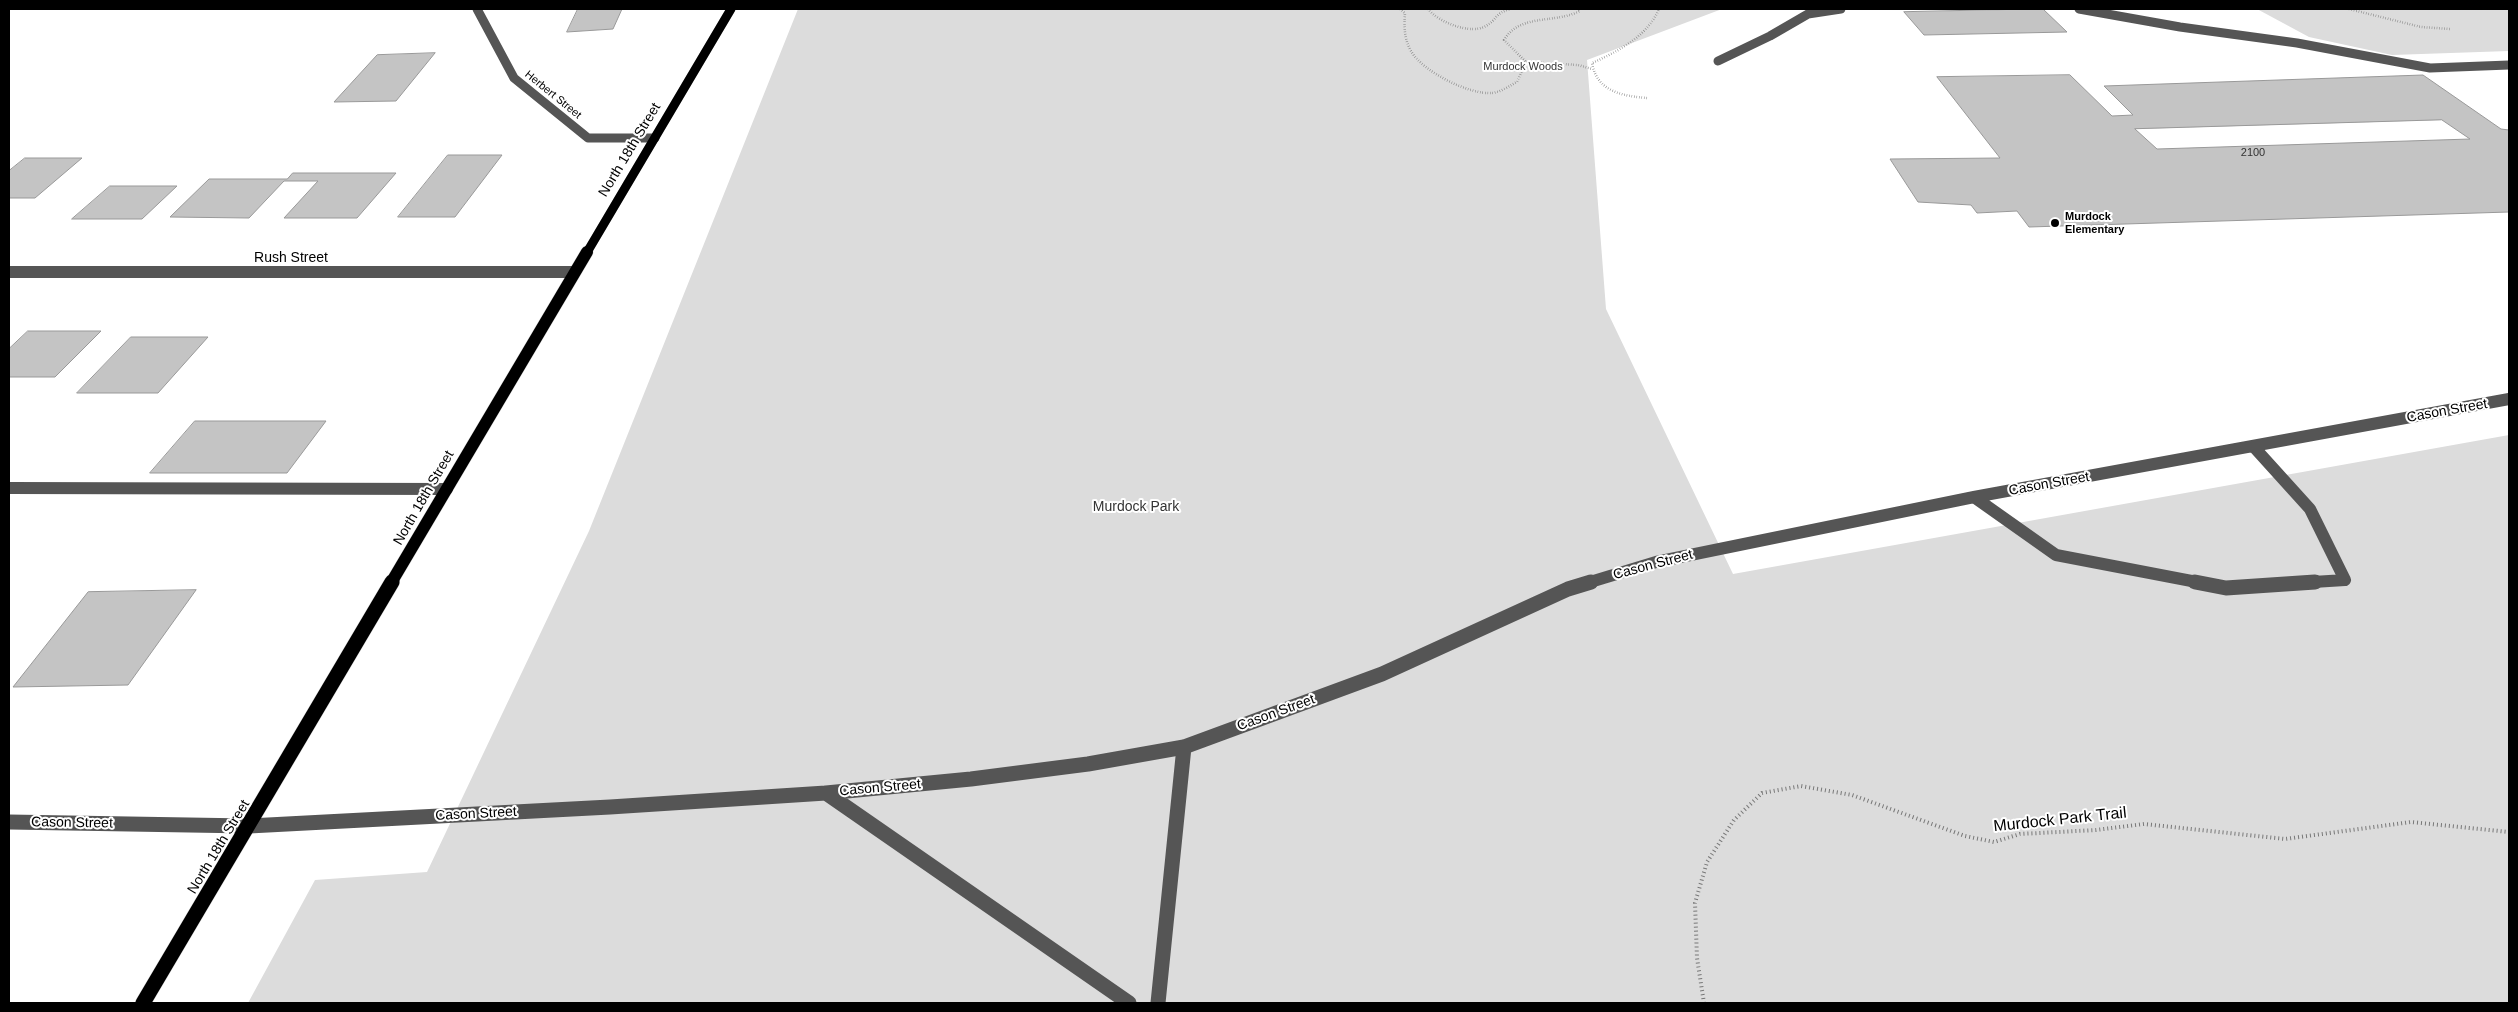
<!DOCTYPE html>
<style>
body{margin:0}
#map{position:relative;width:2518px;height:1012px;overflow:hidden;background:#fff;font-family:Helvetica,sans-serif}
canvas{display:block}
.frame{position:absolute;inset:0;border:10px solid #000;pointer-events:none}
</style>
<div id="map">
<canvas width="2518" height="1012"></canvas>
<div class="frame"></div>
</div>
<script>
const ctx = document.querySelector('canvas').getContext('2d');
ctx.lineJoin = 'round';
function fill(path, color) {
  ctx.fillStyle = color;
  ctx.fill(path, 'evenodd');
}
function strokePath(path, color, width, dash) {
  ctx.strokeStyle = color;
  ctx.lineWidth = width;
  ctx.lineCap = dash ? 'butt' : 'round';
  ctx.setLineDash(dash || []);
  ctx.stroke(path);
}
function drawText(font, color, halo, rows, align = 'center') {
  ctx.font = font + ' Helvetica,sans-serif';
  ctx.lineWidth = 4;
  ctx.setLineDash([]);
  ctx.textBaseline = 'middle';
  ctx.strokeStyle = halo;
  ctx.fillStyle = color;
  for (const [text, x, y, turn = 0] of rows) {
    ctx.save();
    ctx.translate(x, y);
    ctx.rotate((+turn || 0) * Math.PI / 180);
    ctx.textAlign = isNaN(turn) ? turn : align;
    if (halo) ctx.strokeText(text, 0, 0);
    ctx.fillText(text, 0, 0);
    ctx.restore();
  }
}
const green = new Path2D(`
 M798,9H1722L1587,60L1606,309L1733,574L2509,435V1003H248L315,880L427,872L589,531Z
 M2257,9H2509V51L2392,55L2309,37Z`);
const building = new Path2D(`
 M578,9H622L613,29L567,32Z
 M2043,9L2067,32L1924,35L1904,12Z
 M435,53L396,101L334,102L377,55Z
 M2070,75L2112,116L2133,115L2104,86L2423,75L2501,129L2509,130V212L2029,227L2017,211L1977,213L1971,205L1918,202L1890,159L2000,158L1937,77ZM2442,120L2470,139L2157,149L2135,129Z
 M448,155H502L455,217H398Z
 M25,158H82L35,198H9V171Z
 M293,173H396L357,218H284L318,181H284L249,218L170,217L209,179H287Z
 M110,186H177L142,219H72Z
 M28,331H101L55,377H9V349Z
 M131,337H208L158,393H77Z
 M195,421H326L287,473H150Z
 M196,590L128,685L13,687L88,592Z`);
const pathFar1 = new Path2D(`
 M1400,9L1405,13C1404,26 1404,39 1411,51C1422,71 1469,95 1492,93C1501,92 1509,86 1517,82L1526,62L1504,40C1520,13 1555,24 1580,11L1578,9
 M1428,9C1438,22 1470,35 1486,26C1498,19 1494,13 1511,9
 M2349,9L2421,27L2450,29
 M1526,62L1578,65L1592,69
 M1647,98C1623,96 1597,92 1592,63C1617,52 1648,36 1659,9`);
const path = new Path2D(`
 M1704,1003L1697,958L1695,903L1707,862L1734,820L1762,793L1801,786L1852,795L1965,836L1994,842L2020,834L2096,830L2144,824L2285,839L2411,822L2509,832`);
const minorFar2 = new Path2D(`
 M477,9L514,78L588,138H655
 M2079,9L2180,27L2297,43L2430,68L2509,65
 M1718,61L1770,36L1808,14L1841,9`);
const minorFar1 = new Path2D(`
 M9,272H574
 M2253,446L2310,509L2345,580L2297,583
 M9,488L447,489
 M1974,497L2056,555L2202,583
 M1587,583L1656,562L1974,497L2509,399`);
const minor = new Path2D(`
 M2195,582L2226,588L2315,582
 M826,793L1129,1003
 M9,822L249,826L610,807L826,793L971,779L1088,764L1184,747L1382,674L1568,589L1591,582
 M1158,1003L1184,747`);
const majorFar2 = new Path2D(`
 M586,254L731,9`);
const majorFar1 = new Path2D(`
 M391,583L587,252`);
const major = new Path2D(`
 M143,1003L392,582`);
const markers = [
 [2055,223,5,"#000"]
];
const farParknames = [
 ["Murdock Woods",1523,67]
];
const farStreetnames = [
 ["Herbert Street",553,95,39]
];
const numberNames = [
 ["2100",2253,153]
];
const farPoinames = [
 ["Murdock",2065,217],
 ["Elementary",2065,230]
];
const streetNames = [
 ["North 18th Street",630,150,-59],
 ["Rush Street",291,258],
 ["Cason Street",2447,411,-10],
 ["Cason Street",2049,484,-10],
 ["North 18th Street",424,498,-60],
 ["Cason Street",1653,565,-15],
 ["Cason Street",1276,713,-20],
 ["Cason Street",880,788,-5],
 ["Cason Street",476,814,-3],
 ["Cason Street",72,823,1],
 ["North 18th Street",219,847,-59]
];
const parkNames = [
 ["Murdock Park",1136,507]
];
const nearStreetnames = [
 ["Murdock Park Trail",2060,820,-6]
];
fill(green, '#dcdcdc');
fill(building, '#c4c4c4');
strokePath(building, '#999', 1);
strokePath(majorFar2, '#dbdbdb', 9);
strokePath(majorFar1, '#dbdbdb', 13);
strokePath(major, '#dbdbdb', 16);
strokePath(pathFar1, '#777', 2.5, [0.5, 2]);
strokePath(path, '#777', 4, [1, 3]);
strokePath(minorFar2, '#555', 9);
strokePath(minorFar1, '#555', 12);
strokePath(minor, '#555', 15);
strokePath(majorFar2, '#000', 9);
strokePath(majorFar1, '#000', 12);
strokePath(major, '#000', 15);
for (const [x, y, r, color] of markers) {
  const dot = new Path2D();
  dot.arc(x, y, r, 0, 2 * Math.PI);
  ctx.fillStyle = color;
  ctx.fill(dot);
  strokePath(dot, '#fff', 2);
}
drawText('11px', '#333', '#fff', farParknames);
drawText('11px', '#000', '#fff', farStreetnames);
drawText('11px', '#313131', null, numberNames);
drawText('bold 11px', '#000', '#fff', farPoinames, 'left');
drawText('14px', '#000', '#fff', streetNames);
drawText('14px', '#333', '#fff', parkNames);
drawText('16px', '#000', '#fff', nearStreetnames);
</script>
